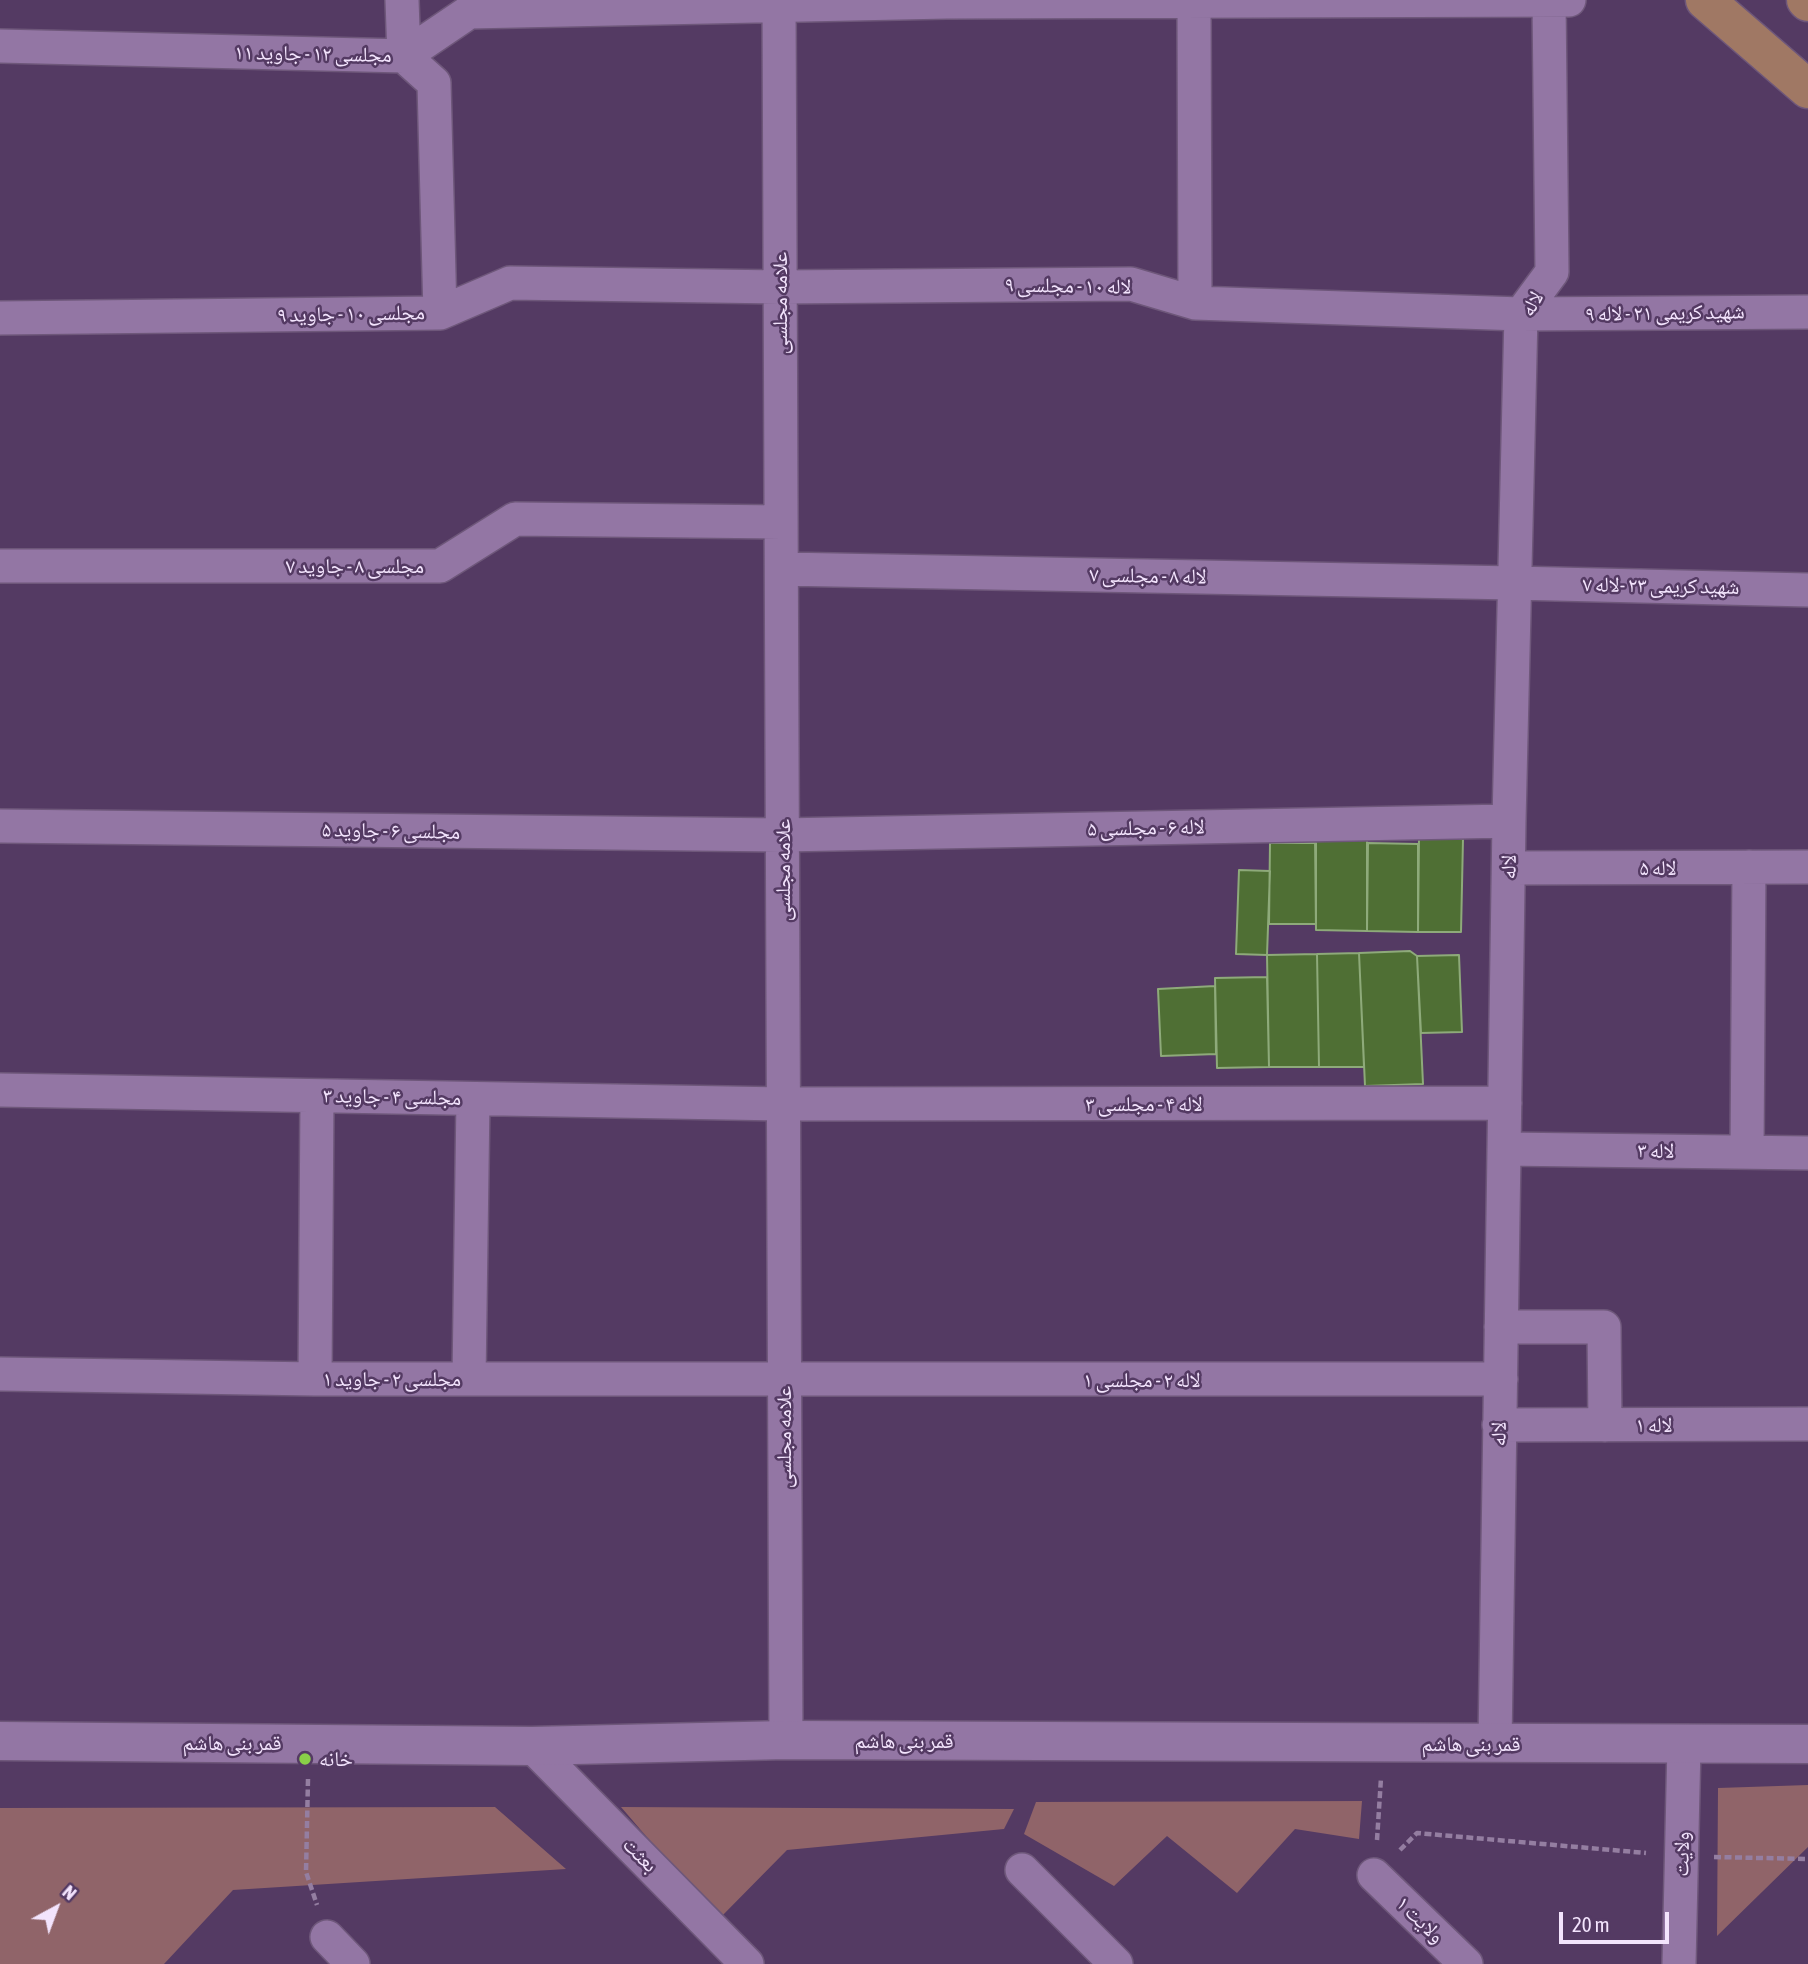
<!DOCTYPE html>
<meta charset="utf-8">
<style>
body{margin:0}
#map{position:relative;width:1808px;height:1964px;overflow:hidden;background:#543a63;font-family:"Asap Condensed",sans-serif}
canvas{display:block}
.north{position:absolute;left:21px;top:1873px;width:70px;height:70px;-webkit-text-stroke:5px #543a63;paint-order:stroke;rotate:41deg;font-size:19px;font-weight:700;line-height:28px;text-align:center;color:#f3e4fd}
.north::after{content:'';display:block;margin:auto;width:24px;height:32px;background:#f3e4fd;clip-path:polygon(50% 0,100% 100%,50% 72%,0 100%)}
.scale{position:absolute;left:1559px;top:1912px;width:110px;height:32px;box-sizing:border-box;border:4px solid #f3e4fd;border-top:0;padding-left:9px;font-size:21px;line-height:24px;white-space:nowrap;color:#f3e4fd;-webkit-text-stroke:5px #543a63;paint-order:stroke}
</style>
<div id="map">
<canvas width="1808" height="1964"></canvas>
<div class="north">N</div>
<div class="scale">20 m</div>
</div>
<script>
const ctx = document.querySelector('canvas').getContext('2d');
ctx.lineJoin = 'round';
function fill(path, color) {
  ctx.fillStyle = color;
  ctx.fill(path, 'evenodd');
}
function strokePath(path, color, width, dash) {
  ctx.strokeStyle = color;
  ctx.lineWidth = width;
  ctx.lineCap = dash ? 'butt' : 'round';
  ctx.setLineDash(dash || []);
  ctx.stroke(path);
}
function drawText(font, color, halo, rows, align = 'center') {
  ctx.font = font + ' "Asap Condensed","Noto Naskh Arabic",sans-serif';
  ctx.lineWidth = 5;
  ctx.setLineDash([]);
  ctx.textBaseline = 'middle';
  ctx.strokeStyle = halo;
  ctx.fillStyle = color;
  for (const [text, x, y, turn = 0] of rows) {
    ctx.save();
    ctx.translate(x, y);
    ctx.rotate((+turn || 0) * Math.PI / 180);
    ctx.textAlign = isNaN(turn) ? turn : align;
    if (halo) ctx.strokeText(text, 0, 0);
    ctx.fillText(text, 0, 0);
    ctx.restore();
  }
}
const green = new Path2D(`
 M1808,1785V1847L1717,1936L1718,1788Z
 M1362,1801L1359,1839L1295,1829L1237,1893L1167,1836L1114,1886L1024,1834L1036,1802Z
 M495,1807L566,1869L233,1890L164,1964H0V1808Z
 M621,1807L1014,1809L1004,1829L787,1850L718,1920Z`);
const building = new Path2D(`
 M1315,836H1367V931L1316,930Z
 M1419,838L1463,839L1461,932H1418Z
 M1270,843H1316V924H1269Z
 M1368,843L1418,844V932L1367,931Z
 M1239,870L1270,871L1267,955L1236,954Z
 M1410,951L1417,956L1423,1084L1365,1086L1359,953Z
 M1359,953L1364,1067H1319L1317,954Z
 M1317,954L1319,1067H1269L1267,955Z
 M1459,955L1462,1032L1421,1033L1417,956Z
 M1267,977L1269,1067L1217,1068L1215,978Z
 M1215,986L1216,1054L1161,1056L1158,989Z`);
const path = new Path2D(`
 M308,1779L306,1872L317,1905
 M1377,1840L1381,1778
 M1400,1850L1417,1833L1646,1853
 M1714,1857L1808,1859`);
const minor = new Path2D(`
 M402,0L404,56L434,83L440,313
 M779,0L786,1740
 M1194,2L1195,303
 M0,46L404,56L469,12L947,2L1569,0
 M0,318L440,313L510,283L780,287L1131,284L1195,303L1521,314L1808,312
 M0,566H440L515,519L781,522
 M782,569L1514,583L1808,590
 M0,826L782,835L1509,821
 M1509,868L1808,867
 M0,1090L783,1104L1505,1103
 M1504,1149L1808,1153
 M1747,1152L1749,867
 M1501,1327H1604L1605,1425
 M0,1374L315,1379H1501
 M315,1379L317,1096
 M469,1379L473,1099
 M1499,1425L1808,1424
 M1495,1743L1509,821L1521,314L1552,272L1549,1
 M532,1746L747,1964
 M1022,1870L1116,1964
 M1374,1875L1466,1964
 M327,1937L353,1964
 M1679,1964L1684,1745`);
const tertiary = new Path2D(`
 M0,1741L532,1746L786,1740L1808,1744`);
const primary = new Path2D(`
 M1705,0L1808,89
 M1806,0L1808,2`);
const markers = [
 [305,1759,7,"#89cf48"]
];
const streetNames = [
 ["مجلسی ۱۲ - جاوید ۱۱",313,54,1],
 ["لاله ۱۰ - مجلسی ۹",1068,286,1],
 ["علامه مجلسی",780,303,-90],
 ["لاله",1532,304,-60],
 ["شهید کریمی ۲۱ - لاله ۹",1665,313,-1],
 ["مجلسی ۱۰ - جاوید ۹",351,314,-1],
 ["مجلسی ۸ - جاوید ۷",355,566],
 ["لاله ۸ - مجلسی ۷",1148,576,1],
 ["شهید کریمی ۲۳ -لاله ۷",1661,586,1],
 ["لاله ۶ - مجلسی ۵",1146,828,-1],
 ["مجلسی ۶ - جاوید ۵",391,831,1],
 ["لاله",1509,867,-89],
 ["لاله ۵",1658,868],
 ["علامه مجلسی",783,870,-90],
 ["مجلسی ۴ - جاوید ۳",392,1097,1],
 ["لاله ۴ - مجلسی ۳",1144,1104],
 ["لاله ۳",1656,1151,1],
 ["مجلسی ۲ - جاوید ۱",392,1379],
 ["لاله ۲ - مجلسی ۱",1142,1380],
 ["لاله ۱",1654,1425],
 ["لاله",1499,1434,-89],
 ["علامه مجلسی",784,1437,-90],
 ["قمر بنی هاشم",904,1741],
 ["قمر بنی هاشم",232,1743],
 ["قمر بنی هاشم",1471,1744],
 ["ولایت",1682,1854,-89],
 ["بعثت",640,1855,45],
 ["ولایت ۱",1420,1920,44]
];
const poiNames = [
 ["خانه",319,1759]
];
fill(green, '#906469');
fill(building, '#4f6f34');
strokePath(building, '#8eaa7a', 2);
strokePath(minor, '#6e577a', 36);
strokePath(tertiary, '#6e577a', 41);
strokePath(primary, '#6e577a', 41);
strokePath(path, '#947ea1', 4.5, [7, 3.5]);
strokePath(minor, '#9376a4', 33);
strokePath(tertiary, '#9376a4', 38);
strokePath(primary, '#a07864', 38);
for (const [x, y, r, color] of markers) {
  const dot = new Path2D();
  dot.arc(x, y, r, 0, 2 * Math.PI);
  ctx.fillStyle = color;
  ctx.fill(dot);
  strokePath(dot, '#543a63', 2.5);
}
drawText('21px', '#f3e4fd', '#543a63', streetNames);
drawText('21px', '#f3e4fd', '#543a63', poiNames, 'left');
</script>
